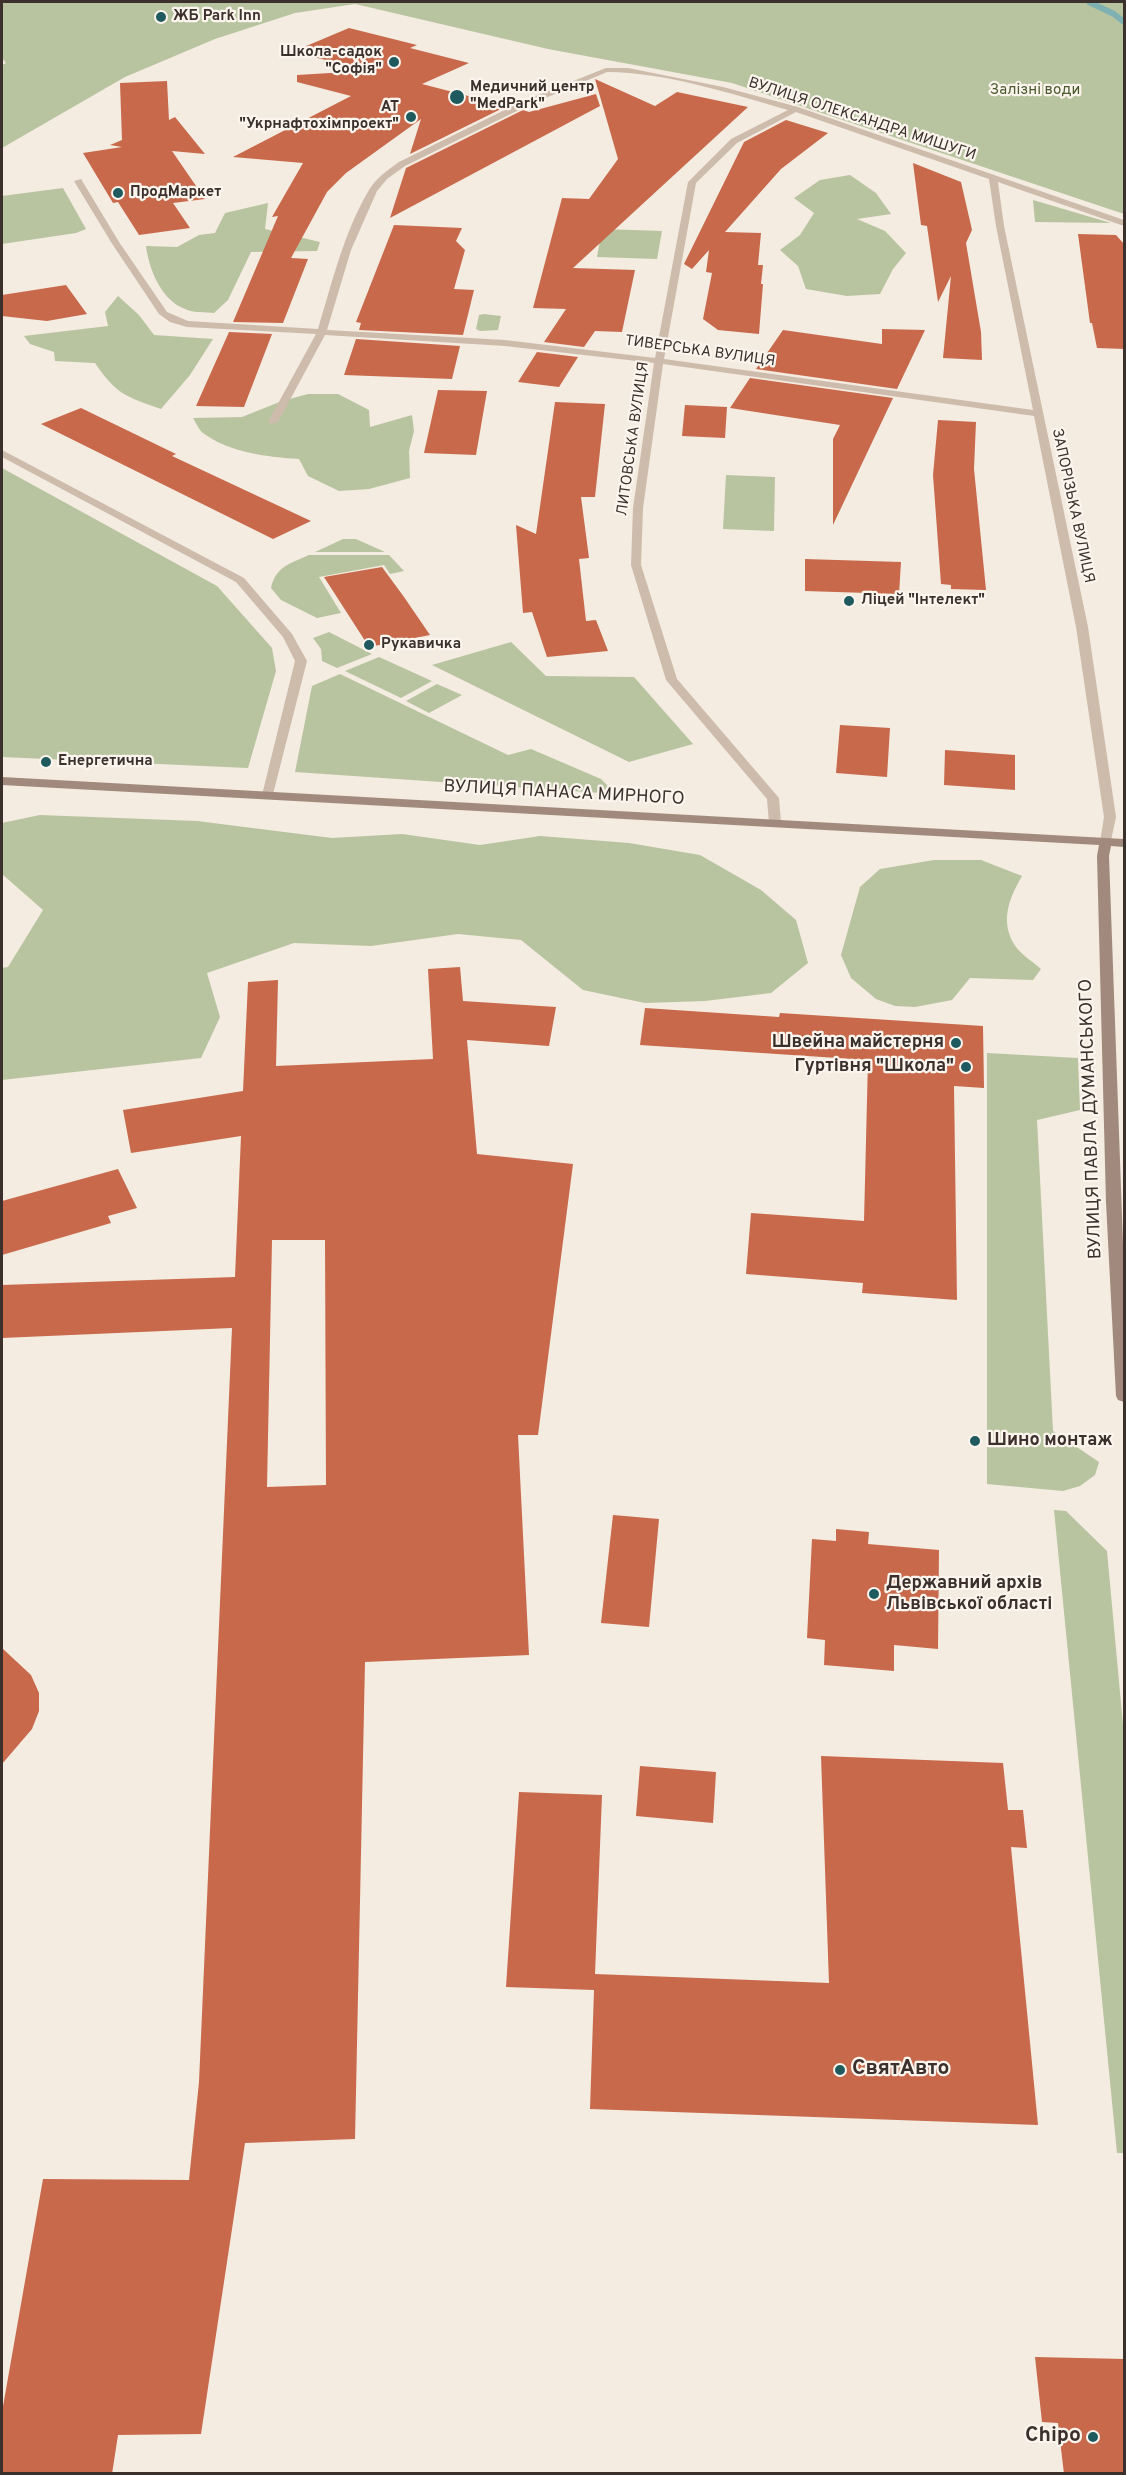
<!DOCTYPE html>
<meta charset="utf-8">
<style>
body{margin:0}
#map{position:relative;width:1126px;height:2475px;overflow:hidden;background:#f4ebe1;font-family:Overpass,sans-serif}
canvas{display:block}
.frame{position:absolute;inset:0;border:3px solid #3b302b;pointer-events:none}
</style>
<div id="map">
<canvas width="1126" height="2475"></canvas>
<div class="frame"></div>
</div>
<script>
const ctx = document.querySelector('canvas').getContext('2d');
ctx.lineJoin = 'round';
function fill(path, color) {
  ctx.fillStyle = color;
  ctx.fill(path, 'evenodd');
}
function strokePath(path, color, width, dash) {
  ctx.strokeStyle = color;
  ctx.lineWidth = width;
  ctx.lineCap = dash ? 'butt' : 'round';
  ctx.setLineDash(dash || []);
  ctx.stroke(path);
}
function drawText(font, color, halo, rows, align = 'center') {
  ctx.font = font + ' Overpass,sans-serif';
  ctx.lineWidth = 4.5;
  ctx.setLineDash([]);
  ctx.textBaseline = 'middle';
  ctx.strokeStyle = halo;
  ctx.fillStyle = color;
  for (const [text, x, y, turn = 0] of rows) {
    ctx.save();
    ctx.translate(x, y);
    ctx.rotate((+turn || 0) * Math.PI / 180);
    ctx.textAlign = isNaN(turn) ? turn : align;
    if (halo) ctx.strokeText(text, 0, 0);
    ctx.fillText(text, 0, 0);
    ctx.restore();
  }
}
const green = new Path2D(`
 M2,2H1124V214L732,83L548,49L355,4L295,13L215,39L125,77L2,148V65L6,63L2,58Z
 M850,175L876,193L891,214L857,219L885,231L906,253L893,269L880,294L847,296L806,289L798,266L780,250L800,235L814,213L794,198L820,180Z
 M63,188L86,229L76,233L2,244V196Z
 M1033,200L1111,223L1035,222Z
 M268,203L265,229L320,242L317,251L251,252L228,300L214,313C205,312 193,313 185,309C161,300 149,269 146,246L177,247L199,235L215,233L225,213Z
 M602,229L662,231L657,259L597,257Z
 M118,296L139,315L154,335L213,339L190,375L161,409C126,397 116,394 95,363L55,361L54,352L30,344L24,336L108,326L105,312Z
 M484,314L501,316L498,330L480,331L476,329L479,315Z
 M308,394H338L369,410L370,427L412,415L414,431L409,451L410,478L369,489L339,491L308,476L299,459C268,457 230,453 203,433C199,430 196,423 193,418L242,417L282,401Z
 M2,468L217,586L272,648L276,671L248,768L2,757Z
 M726,475L775,477L774,531L723,529Z
 M343,539H356L385,552H315Z
 M309,555H389L404,571L390,574L384,565L319,577L341,613L317,618L281,600L271,588C276,566 290,564 309,555Z
 M329,632L372,654L337,668L322,661L321,649L313,638Z
 M511,642L546,676L634,677L693,744L629,762L432,665Z
 M379,657L432,681L401,698L345,671Z
 M340,674L508,755L531,749L601,779L616,794L295,772L312,686Z
 M437,684L462,695L429,713L406,701Z
 M40,815L197,821L332,838L402,834L480,845L540,836L629,843L700,855L761,890L796,920L808,963L771,993L705,1001L645,1003L583,990L521,940L458,934L371,946L294,943L207,973L220,1017L201,1058L2,1080V968L8,967L43,910L2,874V823Z
 M934,860H981L1022,876C1009,898 999,923 1016,947C1022,955 1033,962 1041,969L1033,980L970,978L952,1000L915,1007L895,1006L876,999L851,978L841,955L860,887L880,869Z
 M987,1053L1078,1058L1080,1110L1037,1120L1053,1431L1099,1462L1095,1475L1080,1486L1063,1491L987,1484Z
 M1054,1510L1066,1511L1107,1551L1124,1736V2153H1117Z`);
const stream = new Path2D(`
 M1089,2L1114,14L1124,22`);
const building = new Path2D(`
 M349,28L417,45L410,48L469,63L422,84L507,106L410,154L421,119L346,173L327,192L291,258L308,259L283,323L233,322L278,216L272,217L303,163L233,157L351,96L297,82V75L364,71V69L292,52Z
 M595,79L655,106L677,92L748,107L573,268L635,270L622,332L595,331L584,347L544,342L566,309L533,308L562,198L589,199L618,159Z
 M167,81L169,120L175,117L205,154L172,151L205,199L173,203L190,228L139,235L118,202L113,203L83,153L122,147L110,145L122,140L120,83Z
 M596,94L600,106L390,218L406,168L523,110L529,112Z
 M786,120L828,133L781,169L725,232L761,233L758,265H763L761,284H763L759,334L718,330L703,319L712,273L706,272L709,250L692,269L684,264L744,142Z
 M913,163L961,182L972,230L966,243L981,332L982,360L943,358L951,276L938,302L927,226L921,225Z
 M394,225L462,228L456,241L465,250L454,289L474,290L463,335L359,330L361,323L356,322Z
 M1078,234L1116,235L1125,245V349L1097,348L1092,323H1090Z
 M66,285L87,314L47,321L2,316V295Z
 M882,329L925,330L897,389L756,369L783,330L882,344Z
 M229,332L272,334L244,407L196,406Z
 M356,339L460,346L452,379L344,375Z
 M537,352L578,357L559,387L518,382Z
 M750,378L893,398L833,525V439L840,425L730,408Z
 M438,390L487,391L476,455L424,453Z
 M555,402L605,404L595,497H581L589,558L579,559L586,621L596,620L608,651L547,657L532,612L523,613L516,525L536,534Z
 M685,405L727,407L725,438L682,436Z
 M81,408L176,454L172,456L311,521L273,539L41,424Z
 M938,420L976,422L974,469L986,590L951,589V585L941,584L933,475Z
 M805,559L901,562L899,594L805,591Z
 M382,567L404,597L430,635L369,647L324,577Z
 M840,725L890,728L887,777L836,773Z
 M945,750L1015,755V790L944,785Z
 M460,967L463,1001L556,1007L549,1046L467,1040L477,1154L573,1164L538,1435H518L529,1655L365,1662L355,2139L245,2143L201,2434L118,2435L112,2474H2V2412L43,2179L189,2180L199,2082L232,1328L2,1338V1285L235,1277L241,1136L131,1153L123,1110L243,1091L248,982L278,980L276,1066L433,1059L428,969ZM272,1240H325L326,1485L267,1487Z
 M645,1008L779,1017L780,1013L983,1026L984,1088L954,1086L957,1300L862,1293L863,1283L746,1274L751,1213L864,1221L868,1060L640,1045Z
 M118,1169L137,1208L108,1216L111,1223L2,1255V1201Z
 M613,1515L659,1519L649,1627L601,1623Z
 M836,1529L869,1532L868,1544L939,1550L938,1649L894,1645V1671L824,1665L825,1640L807,1638L812,1539L836,1541Z
 M2,1648L31,1675L39,1693V1711L32,1729L2,1764Z
 M821,1756L1003,1763L1008,1810H1023L1027,1848L1011,1847L1038,2125L590,2109L594,1990L506,1987L519,1792L602,1795L595,1974L829,1983Z
 M640,1766L716,1772L713,1823L636,1816Z
 M1035,2357L1125,2359V2474H1064L1058,2423L1042,2422Z`);
const street = new Path2D(`
 M606,68H628L723,87L798,107L1124,220V225H1121L998,182L1004,226L1088,627L1116,817L1110,845L1106,846L1100,842L1104,817L1076,627L1034,416L663,364L643,508L641,565L677,679L779,798L781,823L775,827L769,823L767,799L666,680L631,565L633,508L654,363L505,346L325,335L278,422L270,424L268,422L316,334L187,327L170,322L159,314L111,242L74,181L81,179L119,242L167,312L188,321L318,329C332,283 344,232 369,190C376,178 388,170 399,162L523,101ZM607,72C665,72 732,94 788,110L731,139L688,182L655,358L505,340L327,330L351,250L377,191L387,179L405,166L529,105ZM796,112L989,179L996,226L1033,410L664,359L696,183L737,143Z
 M2,450L244,578L292,634L307,661L272,798H264L262,795L295,661L283,637L236,582L2,457Z`);
const secondary = new Path2D(`
 M2,777L1124,839V847L1111,846L1109,856L1124,1271V1402L1118,1400L1116,1396L1106,1202L1097,856L1099,845L2,785Z`);
const markers = [
 [161,17,6,"#1f5a5e"],
 [394,62,6,"#1f5a5e"],
 [457,97,8,"#1f5a5e"],
 [411,117,6,"#1f5a5e"],
 [118,193,6,"#1f5a5e"],
 [849,601,6,"#1f5a5e"],
 [369,645,6,"#1f5a5e"],
 [46,762,6,"#1f5a5e"],
 [956,1043,6,"#1f5a5e"],
 [966,1067,6,"#1f5a5e"],
 [975,1441,6,"#1f5a5e"],
 [874,1594,6,"#1f5a5e"],
 [840,2070,6,"#1f5a5e"],
 [1093,2437,6,"#1f5a5e"]
];
const farPoinames = [
 ["ЖБ Park Inn",173,17],
 ["Школа-садок",382,53,"right"],
 ["\"Софія\"",382,70,"right"],
 ["Медичний центр",470,88],
 ["\"MedPark\"",470,105],
 ["АТ",399,108,"right"],
 ["\"Укрнафтохімпроект\"",399,125,"right"],
 ["ПродМаркет",130,193],
 ["Ліцей \"Інтелект\"",861,601],
 ["Рукавичка",381,645],
 ["Енергетична",58,762]
];
const farParknames = [
 ["Залізні води",1035,91]
];
const farStreetnames = [
 ["ВУЛИЦЯ ОЛЕКСАНДРА МИШУГИ",862,120,18],
 ["ТИВЕРСЬКА ВУЛИЦЯ",700,352,8],
 ["ЛИТОВСЬКА ВУЛИЦЯ",634,439,-82],
 ["ЗАПОРІЗЬКА ВУЛИЦЯ",1072,506,78]
];
const streetNames = [
 ["ВУЛИЦЯ ПАНАСА МИРНОГО",564,794,3],
 ["ВУЛИЦЯ ПАВЛА ДУМАНСЬКОГО",1092,1119,-92]
];
const poiNames = [
 ["Швейна майстерня",944,1043],
 ["Гуртівня \"Школа\"",954,1067],
 ["Шино монтаж",987,1441,"left"],
 ["Державний архів",886,1584,"left"],
 ["Львівської області",886,1605,"left"]
];
const nearPoinames = [
 ["СвятАвто",852,2070],
 ["Chipo",1081,2437,"right"]
];
fill(green, '#b8c4a0');
strokePath(stream, '#7fb0b2', 6);
fill(building, '#c8694b');
fill(street, '#cdbbac');
fill(secondary, '#a18a7d');
for (const [x, y, r, color] of markers) {
  const dot = new Path2D();
  dot.arc(x, y, r, 0, 2 * Math.PI);
  ctx.fillStyle = color;
  ctx.fill(dot);
  strokePath(dot, '#fbf5ee', 2);
}
drawText('bold 15px', '#3b302b', '#fbf5ee', farPoinames, 'left');
drawText('15px', '#4a5a2e', '#fbf5ee', farParknames);
drawText('15px', '#3b302b', '#fbf5ee', farStreetnames);
drawText('18px', '#3b302b', '#fbf5ee', streetNames);
drawText('bold 18px', '#3b302b', '#fbf5ee', poiNames, 'right');
drawText('bold 21px', '#3b302b', '#fbf5ee', nearPoinames, 'left');
</script>
